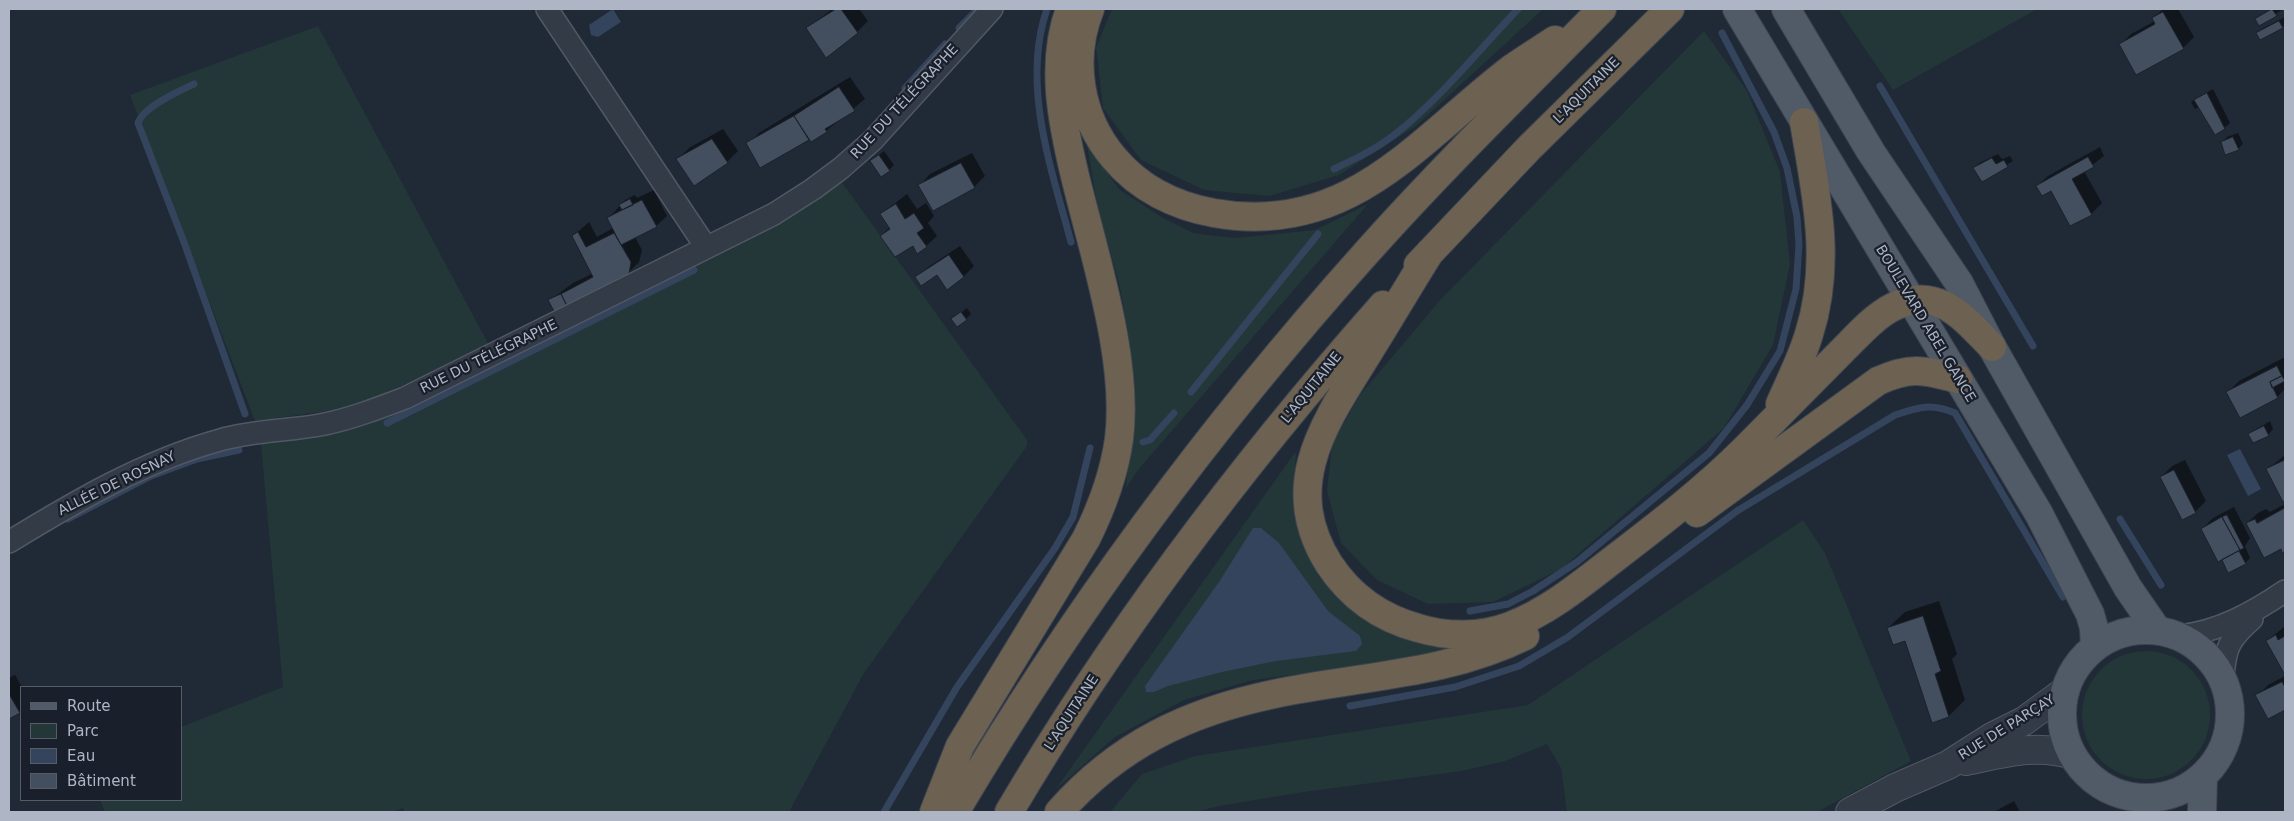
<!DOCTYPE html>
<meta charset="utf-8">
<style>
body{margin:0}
#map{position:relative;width:2294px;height:821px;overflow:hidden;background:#202936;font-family:"DejaVu Sans",sans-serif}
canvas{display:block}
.frame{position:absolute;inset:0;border:10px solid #aeb5c4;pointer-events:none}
.legend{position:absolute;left:20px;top:686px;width:162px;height:115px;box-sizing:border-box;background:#19202b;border:1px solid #555c68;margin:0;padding:6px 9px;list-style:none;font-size:15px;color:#aeb5c4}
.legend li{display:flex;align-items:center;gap:10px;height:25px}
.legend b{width:25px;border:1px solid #555c68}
</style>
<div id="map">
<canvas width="2294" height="821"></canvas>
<div class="frame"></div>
<ul class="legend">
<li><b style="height:6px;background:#515a67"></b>Route</li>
<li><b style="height:14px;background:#233638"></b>Parc</li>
<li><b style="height:14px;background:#34445d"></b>Eau</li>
<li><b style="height:14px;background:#434e5e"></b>Bâtiment</li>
</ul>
</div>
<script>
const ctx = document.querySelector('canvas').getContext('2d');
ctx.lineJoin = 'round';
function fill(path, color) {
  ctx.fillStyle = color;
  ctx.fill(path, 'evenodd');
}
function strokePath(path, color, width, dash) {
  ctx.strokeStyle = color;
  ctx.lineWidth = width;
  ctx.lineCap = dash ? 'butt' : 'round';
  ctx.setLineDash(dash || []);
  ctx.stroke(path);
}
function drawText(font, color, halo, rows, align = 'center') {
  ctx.font = font + ' "DejaVu Sans",sans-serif';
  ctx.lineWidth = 4.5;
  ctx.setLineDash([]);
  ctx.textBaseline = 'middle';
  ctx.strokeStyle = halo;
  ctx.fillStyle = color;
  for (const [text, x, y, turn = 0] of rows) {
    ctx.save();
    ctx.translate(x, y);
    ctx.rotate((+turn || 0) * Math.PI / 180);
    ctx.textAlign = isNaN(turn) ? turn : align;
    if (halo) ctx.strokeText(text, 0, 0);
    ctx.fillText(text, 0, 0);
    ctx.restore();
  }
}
const green = new Path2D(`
 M1112,9H1543L1416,126L1339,175L1269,196L1204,190L1141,160L1103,108L1096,47Z
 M1838,9H2037L1893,90Z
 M318,26L490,347L351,408L255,421L130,95Z
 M1704,31L1747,91L1780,172L1790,264L1773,345L1724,428L1561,569L1493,602L1428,604L1377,580L1341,543L1327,491L1332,444L1360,395L1441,299Z
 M1087,146L1120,190L1163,218L1193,233L1234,238L1315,230L1368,204L1138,470L1126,488L1133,397L1128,331L1120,287L1098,208Z
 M841,181L1027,440V446L864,673L789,812H404L403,808L392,812H105L100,800H181V727L283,687L260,433L345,428L772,221Z
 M1296,451C1296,465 1293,482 1294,496C1298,566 1353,627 1419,643C1432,646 1448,645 1461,647L1414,659L1253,680L1184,700L1115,737L1055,790Z
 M1803,520L1825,553L1911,761L1817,812H1567L1561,768L1547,744L1505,761L1462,771L1304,792L1219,806L1195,812H1110L1142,774L1195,756L1528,705Z
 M2082 715a64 64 0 1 1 128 0a64 64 0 1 1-128 0Z`);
const water = new Path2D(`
 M613,9L621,22L598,37L591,35L589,25Z
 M2240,449L2261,489L2248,496L2227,455Z
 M1253,528H1261L1279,543L1328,611L1360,636L1362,644L1356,651L1276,661L1222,672L1168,686L1154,692H1146L1145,686L1219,582Z`);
const shadow = new Path2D(`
 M832,9H859L868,21L857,32L808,28Z
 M2163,9H2178L2194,37L2183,48L2120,45L2131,34L2155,21L2153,18Z
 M2270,9L2282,10L2259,24L2257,19Z
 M2285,17V25L2282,27L2257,33L2263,28Z
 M850,77L865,99L826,131L761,166L748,144L759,133Z
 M2213,89L2230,123L2224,128L2201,106L2195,109L2191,102Z
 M723,129L738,151L727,162L678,159L689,148Z
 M2238,133L2243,144L2238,149L2222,143L2227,137Z
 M2100,147L2104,156L2084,171L2102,203L2091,214L2052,190L2037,186L2048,176Z
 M884,151L894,165L889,170L871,161Z
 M972,153L985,176L974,187L920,185L930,174Z
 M1998,154L2002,159L2010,156L2013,161L1982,180L1974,168L1979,163Z
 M654,190L667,216L656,226L635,237L642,250L639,262L628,273L550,300L573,283L592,274L573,236L589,222L597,237L613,228L608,219L625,200L635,195L637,198Z
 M907,194L917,209L926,203L934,216L928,223L937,236L926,246L881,236L890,227L881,214Z
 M960,246L974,266L964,276L947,288L937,274L917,278L928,267Z
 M967,308L971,314L966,319H953Z
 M2285,357V389L2277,397L2228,392L2239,381Z
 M2270,421L2273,429L2268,435L2249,434Z
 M2285,455V499L2284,500L2268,469Z
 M2185,460L2206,501L2195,512L2161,477L2172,466Z
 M2285,504V550L2283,551L2247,523L2258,513L2266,509L2270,512Z
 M2234,507L2250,538L2245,546L2250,558L2245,563L2223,560L2227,556L2202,529L2213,518Z
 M1939,601L1957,654L1952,659L1965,700L1949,716L1906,639L1888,628L1905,612Z
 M2285,626V672L2267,641Z
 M15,675L22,687L21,710L9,718V678Z
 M2285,676V709L2269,717L2257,696L2268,685Z
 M2014,801L2020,812H1994Z`);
const stream = new Path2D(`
 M1047,9C1021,84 1051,168 1071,242
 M959,28L978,9
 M194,84C179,91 143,107 138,123L185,245L245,414
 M1880,86L2033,346
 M905,88L945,44
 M1334,169C1355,159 1376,149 1394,135C1437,102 1480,49 1518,9
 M1191,392L1318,234
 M387,423L694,270
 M1143,442L1150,440L1174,413
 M68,519L151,476L197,459L239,450
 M2120,519L2161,585
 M1470,611L1508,604L1533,591L1577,562L1709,453L1747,405L1780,351L1796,289L1799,245L1797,217L1787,168L1774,132L1722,33
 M1350,706L1455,687L1519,666L1568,637L1737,511L1895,415C1919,407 1931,403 1955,413L2063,597
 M884,812L957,687L1055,548L1073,517L1090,448`);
const building = new Path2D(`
 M836,9H841L858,33L826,58L806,28Z
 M2272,9L2277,16L2259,26L2255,19Z
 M2163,12L2184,49L2136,75L2119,44L2155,24L2152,18Z
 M2279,21L2283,28L2260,40L2256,33Z
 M839,87L855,111L825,129L827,132L811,142L794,116Z
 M2207,93L2225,129L2215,135L2194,100Z
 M794,116L809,140L760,168L746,143Z
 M2233,137L2239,150L2225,155L2221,142Z
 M712,139L728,163L694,186L676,159Z
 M879,155L890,171L881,177L870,161Z
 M2088,157L2094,167L2072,179L2092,215L2070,226L2051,191L2042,196L2036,186Z
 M1992,158L1996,164L2004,160L2008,167L1982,182L1973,168Z
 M961,163L975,188L933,211L918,185Z
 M630,199L633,205L622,210L619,205Z
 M642,200L657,227L621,245L607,218Z
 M896,204L905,219L914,213L924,228L917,233L927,247L917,254L913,246L895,257L880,236L890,229L880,214Z
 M578,232L586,247L614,233L631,262L629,274L567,306L561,294L593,277L572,236Z
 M949,255L964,277L947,290L937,275L921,286L915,277Z
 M561,294L567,306L555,313L548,300Z
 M961,312L967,320L957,327L951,319Z
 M2277,366L2282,376L2270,382L2278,398L2240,418L2226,392Z
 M2282,376L2285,381L2272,388L2270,382Z
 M2264,426L2269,436L2253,443L2248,434Z
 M2285,460V500L2283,502L2266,469Z
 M2174,470L2196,513L2182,520L2160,477Z
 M2285,508V551L2282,553L2281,549L2264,558L2246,523L2255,519L2257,523Z
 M2227,515L2244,548L2240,550L2222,517Z
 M2222,517L2240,550L2218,562L2201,529Z
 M2239,551L2246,564L2228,573L2222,560Z
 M1923,616L1941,671L1935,674L1949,717L1932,723L1905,641L1893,645L1887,628Z
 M2276,635L2278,640L2285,636V675L2266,641Z
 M2282,682L2285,687V710L2268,719L2255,695Z
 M9,694L20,713L9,719Z`);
const minor = new Path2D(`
 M547,9L706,247
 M9,542C76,501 144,461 220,440C254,430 291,431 325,424C353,418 379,408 405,398L774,214L813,189L840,169L873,140L992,9
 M2179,636C2218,632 2253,613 2285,591
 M2223,678C2225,648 2229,639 2252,619`);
const tertiary = new Path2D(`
 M1966,761C2001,754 2037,743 2072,755
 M1850,812L1895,788L1948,765L1992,737L2024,721L2065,691`);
const primary = new Path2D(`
 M1737,9L2039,514L2090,614L2094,628L2095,647
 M1786,9L1871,152L1959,283L1992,347L2128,588L2157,630
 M2062 714a84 84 0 1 1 168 0a84 84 0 1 1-168 0Z
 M2202,812L2203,776`);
const motorway = new Path2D(`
 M1090,9C1070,59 1079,117 1114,158C1139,188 1175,206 1214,213C1349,237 1417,141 1511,69C1525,59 1540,50 1555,40
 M1430,252C1408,287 1387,323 1365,358C1324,424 1280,486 1329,564C1350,596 1381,618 1418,628C1447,637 1481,637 1510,626C1550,611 1585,581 1619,555C1662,522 1706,488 1745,449C1778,416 1811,382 1844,349C1859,334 1875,316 1893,307C1937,284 1964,318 1992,347
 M1418,265L1529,148L1670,9
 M1780,404C1790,381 1802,358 1809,334C1832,262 1816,194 1804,122
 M1697,513L1878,381C1911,366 1924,370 1958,379
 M934,812L960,746L1086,539C1102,507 1114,475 1119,439C1129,359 1094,255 1075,176C1062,122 1050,63 1070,9
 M955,812C1073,612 1212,425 1367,252C1442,168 1523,89 1602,9
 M1009,812C1116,631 1244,462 1383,305
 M1059,812C1118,745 1188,712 1274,694C1359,676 1446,675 1525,636`);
const streetNames = [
 ["L'AQUITAINE",1587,91,-45],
 ["RUE DU TÉLÉGRAPHE",905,102,-47],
 ["BOULEVARD ABEL GANCE",1925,324,59],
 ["RUE DU TÉLÉGRAPHE",489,357,-26],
 ["L'AQUITAINE",1312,388,-51],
 ["ALLÉE DE ROSNAY",117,484,-26],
 ["L'AQUITAINE",1072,713,-57],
 ["RUE DE PARÇAY",2007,728,-32]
];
fill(green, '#233638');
fill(water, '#34445d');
fill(shadow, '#0007');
strokePath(stream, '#34445d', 7);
fill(building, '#434e5e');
strokePath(building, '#1b222d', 1);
strokePath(minor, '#515865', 24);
strokePath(tertiary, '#515865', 30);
strokePath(primary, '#3d4450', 30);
strokePath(motorway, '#3e4551', 30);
strokePath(minor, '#333b47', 21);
strokePath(tertiary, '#333b47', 28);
strokePath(primary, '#515a67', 28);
strokePath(motorway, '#6d6251', 28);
drawText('14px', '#aeb5c4', '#19202b', streetNames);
</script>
